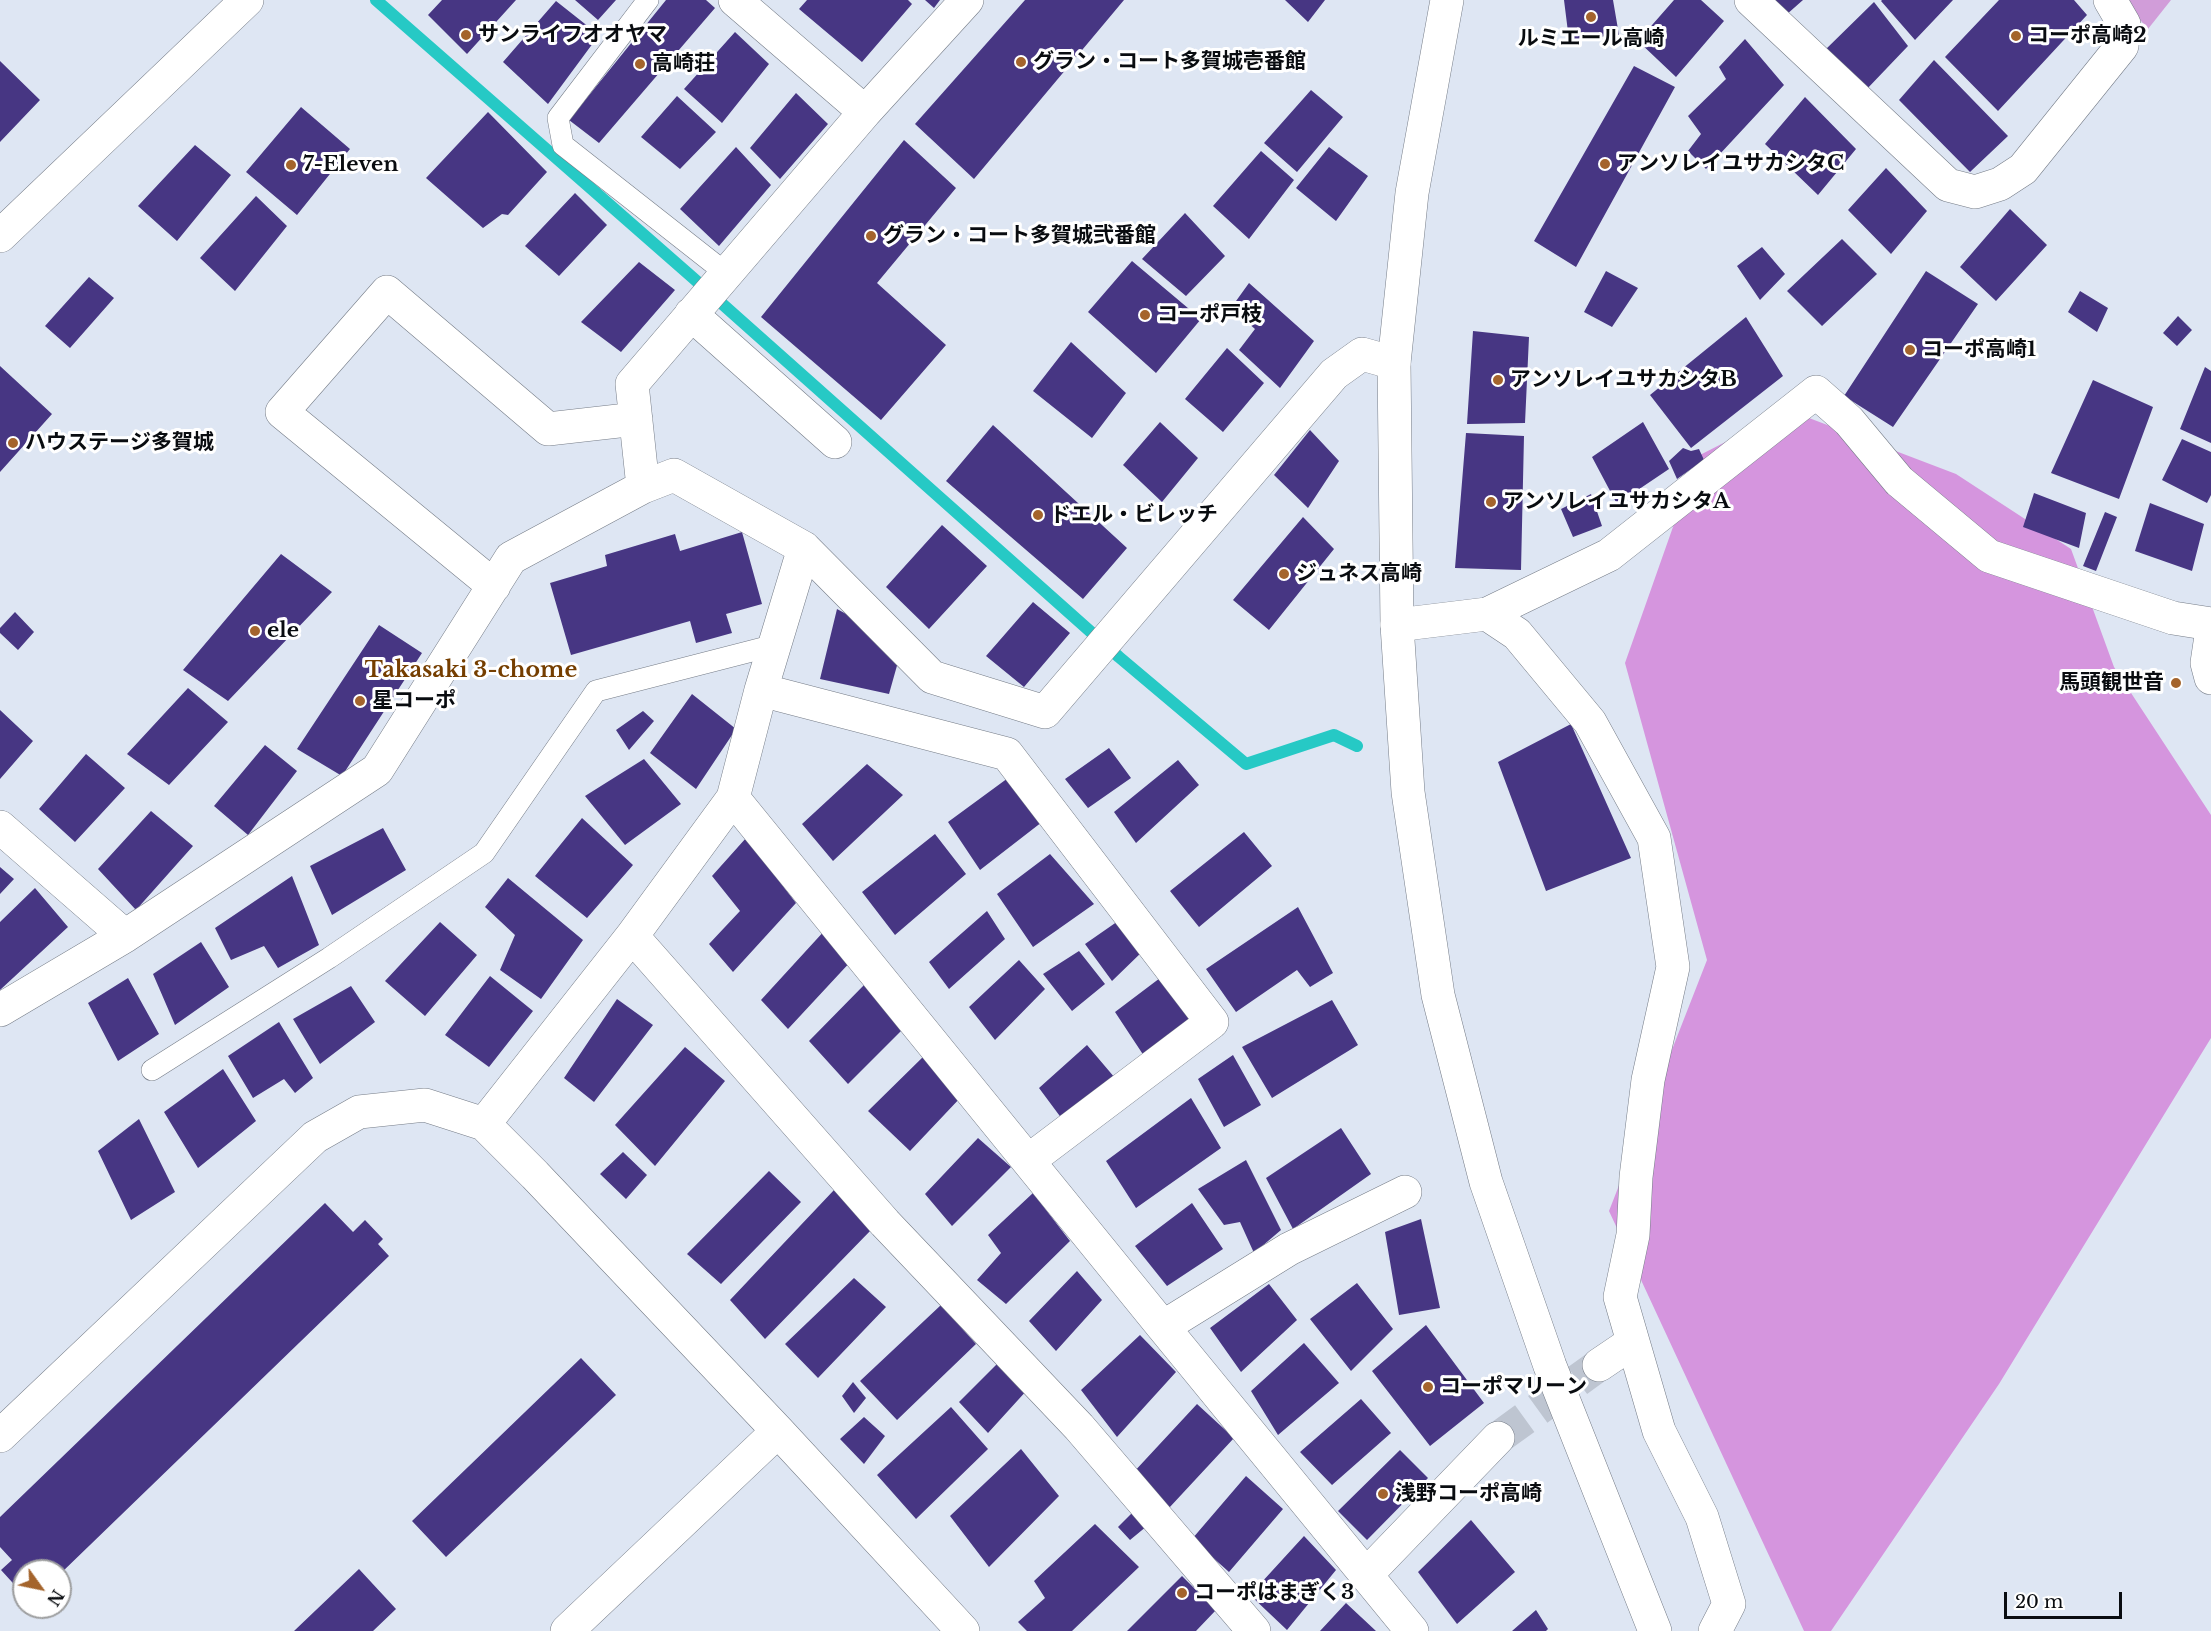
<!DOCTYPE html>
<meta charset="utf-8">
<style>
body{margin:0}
#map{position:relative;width:2211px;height:1631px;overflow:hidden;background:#dee6f3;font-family:"Libre Baskerville",serif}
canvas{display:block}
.north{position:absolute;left:12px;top:1559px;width:60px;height:60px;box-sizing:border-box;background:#fff;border:2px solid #9d9e9f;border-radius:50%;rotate:123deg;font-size:16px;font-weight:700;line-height:24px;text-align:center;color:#090c10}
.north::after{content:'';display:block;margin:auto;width:21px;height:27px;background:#a4642c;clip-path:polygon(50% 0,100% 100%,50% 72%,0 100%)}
.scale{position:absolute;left:2004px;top:1592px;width:118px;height:27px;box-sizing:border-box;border:3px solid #090c10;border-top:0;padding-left:8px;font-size:18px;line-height:21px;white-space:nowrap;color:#090c10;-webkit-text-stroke:4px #fff;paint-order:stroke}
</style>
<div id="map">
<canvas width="2211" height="1631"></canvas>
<div class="north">N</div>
<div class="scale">20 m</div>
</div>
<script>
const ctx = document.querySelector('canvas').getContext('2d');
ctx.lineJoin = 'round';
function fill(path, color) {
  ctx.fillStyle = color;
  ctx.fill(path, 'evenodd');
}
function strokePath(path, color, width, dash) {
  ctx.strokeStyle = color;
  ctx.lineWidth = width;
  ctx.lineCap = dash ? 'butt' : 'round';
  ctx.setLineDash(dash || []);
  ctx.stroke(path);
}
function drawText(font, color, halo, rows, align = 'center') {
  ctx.font = font + ' "Libre Baskerville","Noto Sans JP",serif';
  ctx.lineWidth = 6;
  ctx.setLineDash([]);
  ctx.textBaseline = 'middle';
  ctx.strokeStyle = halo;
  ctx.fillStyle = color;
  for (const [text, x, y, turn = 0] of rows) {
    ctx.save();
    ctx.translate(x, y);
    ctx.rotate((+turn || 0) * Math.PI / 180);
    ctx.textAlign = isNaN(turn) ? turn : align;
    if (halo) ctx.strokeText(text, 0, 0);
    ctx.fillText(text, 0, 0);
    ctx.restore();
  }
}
const green = new Path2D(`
 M2123,0H2171L2148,29Z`);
const forest = new Path2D(`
 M1788,410L1956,474L2071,549L2114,667L2211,815V1038L1999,1384L1831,1631H1804L1609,1211L1707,960L1625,663L1698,456Z`);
const stream = new Path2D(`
 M376,0L692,277L1119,657L1246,764L1334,735L1357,746`);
const building = new Path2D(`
 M442,0H516L467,54L428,15Z
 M575,0H616L598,20Z
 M666,0H706L715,8L599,143L569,120Z
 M807,0H908L912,4L862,62L799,9Z
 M925,0H940L934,8Z
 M1025,0H1124L974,179L915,124Z
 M1285,0H1325L1308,22Z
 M1564,0H1613L1619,35L1569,40Z
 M1674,0H1701L1724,21L1676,77L1638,41Z
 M1770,0H1803L1786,15Z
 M1882,0H1953L1915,40L1881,1Z
 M1999,0H2074L2087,15L1998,111L1945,57Z
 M556,1L599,35L548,104L503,62Z
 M1874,2L1908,46L1865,91L1824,51Z
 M735,32L769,64L722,123L684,89Z
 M1745,39L1784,85L1706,169L1688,151L1701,134L1688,116L1726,79L1719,67Z
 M1934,60L2008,136L1970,172L1899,100Z
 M0,61L40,100L0,142Z
 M1634,66L1675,87L1576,267L1534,241Z
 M1311,90L1343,117L1297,172L1264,143Z
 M796,93L828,124L780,179L750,148Z
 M677,96L716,132L680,169L641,137Z
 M1805,97L1856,149L1818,195L1765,144Z
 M301,107L350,149L297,215L246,172Z
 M488,112L547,172L508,215L502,214L483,228L426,178Z
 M904,140L956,188L877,283L946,345L881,420L761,317Z
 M195,145L231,175L177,241L138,206Z
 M736,147L771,185L719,246L680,209Z
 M1329,147L1368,176L1336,221L1296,188Z
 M1261,151L1294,180L1249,239L1213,206Z
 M1886,168L1927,211L1891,254L1848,210Z
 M575,193L607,225L559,276L525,246Z
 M256,196L287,226L235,291L200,258Z
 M2010,209L2047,245L1996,301L1960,267Z
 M1185,213L1225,256L1186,296L1142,259Z
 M1842,239L1877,274L1822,326L1787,291Z
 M1762,247L1785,274L1760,300L1737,266Z
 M1132,261L1201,319L1156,373L1088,312Z
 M639,262L675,290L621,352L581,322Z
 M1606,271L1638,288L1612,327L1584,312Z
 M1926,271L1978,304L1893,427L1844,396Z
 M89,277L114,298L70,348L45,326Z
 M1249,283L1314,341L1280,388L1239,350L1255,329L1231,308Z
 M2080,291L2108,308L2097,332L2068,312Z
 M2178,316L2192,330L2177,346L2163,333Z
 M1746,317L1783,376L1691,448L1650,395Z
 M1473,331L1529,337L1525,423L1467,424Z
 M1071,342L1126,393L1092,438L1033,391Z
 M1227,348L1264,383L1223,432L1185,399Z
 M0,366L52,414L0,472Z
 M2205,367L2211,371V443L2180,429Z
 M2093,380L2153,407L2119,499L2051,473Z
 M1160,422L1198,458L1162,502L1123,465Z
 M1643,422L1669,469L1617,504L1592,457Z
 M993,425L1127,548L1083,599L946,481Z
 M1310,430L1339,461L1308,508L1274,475Z
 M1466,433L1524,436L1521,570L1455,568Z
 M2182,439L2211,452V495L2207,503L2162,480Z
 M1683,448L1691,451L1699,449L1704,460L1677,479L1669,461Z
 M2034,493L2086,513L2079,548L2023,527Z
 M1591,494L1602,526L1573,537L1561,509Z
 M2150,503L2204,524L2192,571L2135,551Z
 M2105,512L2117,517L2096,571L2083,566Z
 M1303,517L1334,549L1269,630L1233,600Z
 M942,525L987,566L929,629L886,587Z
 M742,532L762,604L726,614L732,633L696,643L690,621L571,655L550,583L607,566L605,555L675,534L680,551Z
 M281,554L332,592L228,701L183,670Z
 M1033,602L1070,633L1024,687L986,656Z
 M837,609L861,622L898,662L889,694L820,679Z
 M15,612L34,632L18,650L0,633V628Z
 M379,625L422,653L342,776L297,749Z
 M188,688L228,722L169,785L127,754Z
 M692,694L736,729L696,789L650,753Z
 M0,710L33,741L0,779Z
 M643,711L654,721L629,750L616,730Z
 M1571,724L1631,858L1546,891L1498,762Z
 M265,745L297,771L248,835L214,806Z
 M1109,748L1131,778L1088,808L1065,779Z
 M86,754L125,788L75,842L39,809Z
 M644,759L681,804L625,845L585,796Z
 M1178,760L1199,785L1136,843L1114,812Z
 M867,764L903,795L833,861L802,824Z
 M1008,778L1042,822L980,870L948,822Z
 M151,811L193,846L136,910L98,869Z
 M582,818L633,865L587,918L535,876Z
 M383,828L406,870L332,915L310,866Z
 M1244,832L1272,866L1199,927L1170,891Z
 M935,834L966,874L895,935L862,892Z
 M746,838L796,903L733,972L709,944L740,911L712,876Z
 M1050,854L1094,904L1033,947L997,894Z
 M0,867L14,879L0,894Z
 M292,876L319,945L278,968L264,946L231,960L215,928Z
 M508,878L583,940L541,999L500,970L515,935L485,907Z
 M35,888L68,927L0,990V922Z
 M1298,907L1333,973L1310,987L1297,970L1236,1012L1206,969Z
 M987,911L1005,939L949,989L929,962Z
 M1121,919L1144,950L1112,981L1085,944Z
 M440,922L477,955L425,1016L385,981Z
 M826,929L853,959L788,1029L761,1000Z
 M201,942L229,987L175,1025L153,974Z
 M1079,951L1105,984L1072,1011L1043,974Z
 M1019,960L1045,989L995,1040L969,1007Z
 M1164,975L1197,1017L1144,1056L1115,1012Z
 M490,976L533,1011L489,1067L445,1035Z
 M128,978L159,1034L118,1061L88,1003Z
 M864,985L903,1029L848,1084L809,1041Z
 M351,986L375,1022L320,1064L293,1019Z
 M617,999L653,1025L594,1102L564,1078Z
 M1332,1000L1358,1045L1272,1098L1242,1047Z
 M279,1022L313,1078L295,1093L284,1079L253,1098L228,1056Z
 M1087,1045L1115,1078L1062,1119L1039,1088Z
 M685,1047L725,1081L655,1166L615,1125Z
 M926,1054L962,1096L910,1151L868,1111Z
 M1233,1055L1261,1105L1224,1127L1198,1079Z
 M223,1069L256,1121L198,1168L164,1112Z
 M1191,1098L1221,1148L1136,1208L1106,1161Z
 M139,1119L175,1192L131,1220L98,1151Z
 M1341,1128L1371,1174L1293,1229L1266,1178Z
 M978,1138L1011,1167L952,1226L925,1194Z
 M623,1152L647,1175L626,1199L600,1174Z
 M1246,1160L1281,1230L1254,1253L1240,1222L1224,1225L1198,1189Z
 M769,1171L801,1202L721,1284L687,1254Z
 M834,1190L872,1229L765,1339L730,1300Z
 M1033,1193L1070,1241L1006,1304L977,1280L1001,1253L988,1235Z
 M325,1203L353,1232L365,1220L383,1239L378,1244L389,1256L60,1574V1571H24L22,1593L1,1570L12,1560L0,1547V1517Z
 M1192,1203L1223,1249L1167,1286L1135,1246Z
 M1421,1219L1440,1308L1399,1315L1385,1232Z
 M1077,1271L1102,1300L1056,1351L1029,1321Z
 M854,1278L886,1307L818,1378L785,1344Z
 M1357,1283L1393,1329L1351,1371L1310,1319Z
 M1269,1284L1297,1320L1241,1372L1210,1328Z
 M941,1305L976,1344L897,1420L860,1381Z
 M1426,1325L1484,1403L1430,1446L1372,1371Z
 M1140,1335L1176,1372L1117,1437L1081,1390Z
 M1304,1343L1339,1383L1278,1435L1251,1391Z
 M581,1358L616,1395L446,1557L412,1521Z
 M1001,1360L1028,1389L988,1433L959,1402Z
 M853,1382L866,1398L854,1413L842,1396Z
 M1361,1399L1391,1433L1332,1485L1300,1452Z
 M1197,1404L1234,1438L1169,1508L1132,1474Z
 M951,1407L988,1449L916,1519L877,1475Z
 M864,1417L885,1436L864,1464L840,1439Z
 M1021,1449L1059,1496L989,1567L950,1516Z
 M1400,1450L1428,1478L1367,1540L1338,1511Z
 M1246,1476L1283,1509L1229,1572L1192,1539Z
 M1134,1511L1147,1526L1130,1540L1118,1527Z
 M1471,1520L1515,1572L1457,1624L1418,1572Z
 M1095,1524L1139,1567L1072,1631H1027L1018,1622L1045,1598L1034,1581Z
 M1304,1536L1336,1570L1287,1630L1250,1595Z
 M359,1569L396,1609L373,1631H294Z
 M1182,1576L1216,1610L1196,1631H1127Z
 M1346,1603L1376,1631H1320Z
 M1536,1610L1548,1629L1546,1631H1512Z`);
const minorTunnel = new Path2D(`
 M1498,1438L1599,1365`);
const service = new Path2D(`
 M648,0L558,118L563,145L727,274
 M152,1070L329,958L484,853L596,691L775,645`);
const minor = new Path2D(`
 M735,0L865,112
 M1751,0L1948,185L1975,192L2000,184L2023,169L2122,46L2124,24L2110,0
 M691,314L835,442
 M643,487L632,384L865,112L967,0
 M804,548L932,677L1045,712L1334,374L1362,354L1394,363
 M494,586L282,412L387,292L548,429L636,419
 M1487,614L1517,634L1590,722L1654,838L1673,967L1648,1080L1636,1177L1633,1235L1620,1297L1659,1431L1702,1517L1729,1604L1715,1631
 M1397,625L1487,614L1609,555L1816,392L1849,421L1899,481L1989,556L2173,618L2211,624
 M2211,636L2207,663L2211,678
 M761,690L1007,754L1212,1022L1028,1161
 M733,798L1163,1327L1289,1249L1405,1192
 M0,827L125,936
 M632,936L885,1223L1079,1427L1254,1631
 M0,1010L125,936L377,770L511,558L643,487L674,475L804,548L761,690L733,798L632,936L484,1124
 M1163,1327L1412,1631
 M1599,1365L1633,1342
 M1366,1575L1498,1438`);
const tertiary = new Path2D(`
 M1447,0L1412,193L1394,363L1397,625L1408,792L1438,995L1486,1182L1550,1366L1655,1631
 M0,236L247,0
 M0,1436L315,1137L359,1112L425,1105L484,1124L535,1175L778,1431L963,1631
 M567,1631L778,1431`);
const markers = [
 [1591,17,6,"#a4642c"],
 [466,35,6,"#a4642c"],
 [2016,36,6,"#a4642c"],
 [1021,62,6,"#a4642c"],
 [640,64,6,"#a4642c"],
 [1605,164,6,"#a4642c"],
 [291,165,6,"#a4642c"],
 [871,236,6,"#a4642c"],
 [1145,315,6,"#a4642c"],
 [1910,350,6,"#a4642c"],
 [1498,380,6,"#a4642c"],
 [13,443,6,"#a4642c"],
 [1491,502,6,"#a4642c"],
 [1038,515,6,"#a4642c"],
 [1284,574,6,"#a4642c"],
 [255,631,6,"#a4642c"],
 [2176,683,6,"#a4642c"],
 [360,701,6,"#a4642c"],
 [1428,1387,6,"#a4642c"],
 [1383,1494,6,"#a4642c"],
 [1182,1593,6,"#a4642c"]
];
const poiNames = [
 ["サンライフオオヤマ",478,35],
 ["コーポ高崎2",2028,36],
 ["ルミエール高崎",1591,39,"center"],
 ["グラン・コート多賀城壱番館",1033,62],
 ["高崎荘",652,64],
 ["アンソレイユサカシタC",1617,164],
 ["7-Eleven",303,165],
 ["グラン・コート多賀城弐番館",883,236],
 ["コーポ戸枝",1157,315],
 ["コーポ高崎1",1922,350],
 ["アンソレイユサカシタB",1510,380],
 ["ハウステージ多賀城",25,443],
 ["アンソレイユサカシタA",1503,502],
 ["ドエル・ビレッチ",1050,515],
 ["ジュネス高崎",1296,574],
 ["ele",267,631],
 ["馬頭観世音",2164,683,"right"],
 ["星コーポ",372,701],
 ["コーポマリーン",1440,1387],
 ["浅野コーポ高崎",1395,1494],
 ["コーポはまぎく3",1194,1593]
];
const neighbourhoodNames = [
 ["Takasaki 3-chome",471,671]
];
fill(green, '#d19dd9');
fill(forest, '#d595de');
strokePath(stream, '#26c9c5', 12);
fill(building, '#473683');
strokePath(minorTunnel, '#bec5d1', 33, [33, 16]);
strokePath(service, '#757c87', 22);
strokePath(minor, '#757c87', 34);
strokePath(tertiary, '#757c87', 34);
strokePath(service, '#fff', 21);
strokePath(minor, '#fff', 33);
strokePath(tertiary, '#fff', 33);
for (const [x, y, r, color] of markers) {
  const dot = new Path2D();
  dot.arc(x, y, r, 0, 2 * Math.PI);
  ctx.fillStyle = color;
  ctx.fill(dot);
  strokePath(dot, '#fff', 2);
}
drawText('bold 21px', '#090c10', '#fff', poiNames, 'left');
drawText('bold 22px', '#753e00', '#fff', neighbourhoodNames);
</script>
